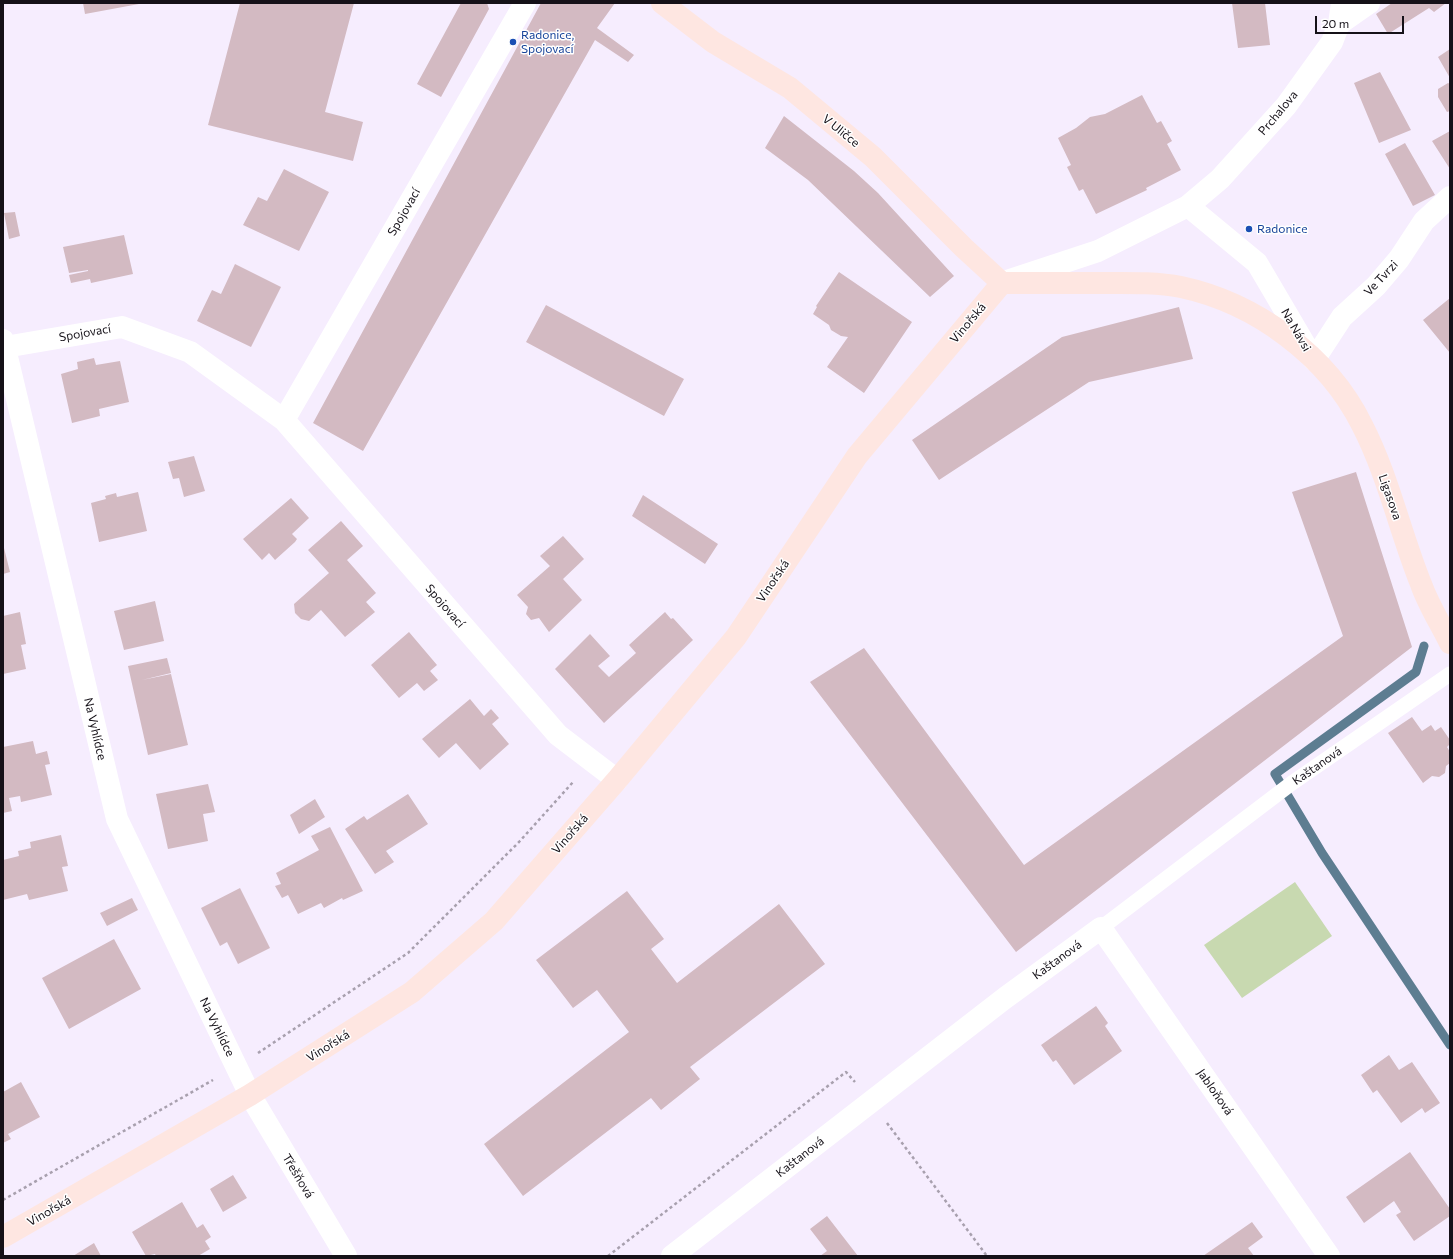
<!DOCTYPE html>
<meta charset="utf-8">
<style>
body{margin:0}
#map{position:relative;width:1453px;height:1259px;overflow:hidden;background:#f6edfe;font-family:Commissioner,sans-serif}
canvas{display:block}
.frame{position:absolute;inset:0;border:4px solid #151118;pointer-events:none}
.scale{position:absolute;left:1315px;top:16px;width:89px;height:18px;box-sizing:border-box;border:2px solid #151118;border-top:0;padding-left:5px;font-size:12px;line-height:14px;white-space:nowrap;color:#151118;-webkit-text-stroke:3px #fff;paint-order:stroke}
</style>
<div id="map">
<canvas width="1453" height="1259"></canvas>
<div class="frame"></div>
<div class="scale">20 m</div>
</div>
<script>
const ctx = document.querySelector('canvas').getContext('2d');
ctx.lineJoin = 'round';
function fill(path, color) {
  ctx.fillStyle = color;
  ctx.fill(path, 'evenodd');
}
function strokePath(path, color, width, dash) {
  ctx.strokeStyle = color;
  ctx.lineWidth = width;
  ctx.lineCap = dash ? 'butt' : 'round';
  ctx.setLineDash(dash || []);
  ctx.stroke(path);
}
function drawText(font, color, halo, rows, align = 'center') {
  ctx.font = font + ' Commissioner,sans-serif';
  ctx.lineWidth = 3;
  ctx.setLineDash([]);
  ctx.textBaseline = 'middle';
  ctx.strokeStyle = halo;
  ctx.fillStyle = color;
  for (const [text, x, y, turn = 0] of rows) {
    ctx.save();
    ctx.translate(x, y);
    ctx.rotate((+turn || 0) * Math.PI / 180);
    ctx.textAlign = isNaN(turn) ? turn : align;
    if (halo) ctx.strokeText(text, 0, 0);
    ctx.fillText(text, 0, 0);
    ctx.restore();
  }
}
const green = new Path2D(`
 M1295,882L1332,936L1242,998L1204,945Z`);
const stream = new Path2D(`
 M1424,646L1416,672L1275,774L1322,853L1450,1045`);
const building = new Path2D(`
 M83,3H139V4L85,14Z
 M240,3H354L325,112L363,122L353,161L208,125Z
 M461,3H487L489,9L441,97L417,84Z
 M541,3H615L597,28L634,55L628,62L595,40L363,451L313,423Z
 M1232,3H1265L1270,45L1238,48Z
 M1392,3H1446L1434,12L1429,8L1388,34L1376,14Z
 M1450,49V78L1438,57Z
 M1380,72L1411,130L1379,143L1354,83Z
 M1448,83L1450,84V111L1447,112L1438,97V89Z
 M1142,95L1157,123L1161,121L1172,141L1167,144L1181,170L1146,188L1147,190L1096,214L1083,189L1079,191L1067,167L1071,165L1058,138L1076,128L1090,117L1105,114Z
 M784,116L854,171L878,193L954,276L930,297L808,180L765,148Z
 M1450,131V169L1432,141Z
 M1405,143L1435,195L1413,206L1385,154Z
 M284,169L329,192L299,251L243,225L258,197L267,201Z
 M15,212L20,236L9,239L4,213Z
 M124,235L133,274L91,283L90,279L71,283L69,275L88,271V270L69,273L63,247Z
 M235,264L281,287L251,347L197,321L212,290L221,294Z
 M839,272L912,322L864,393L827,367L848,337L841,336L831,330L829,325L813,314L817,307L816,306Z
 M1450,298V353L1423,320Z
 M546,305L684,379L664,416L526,342Z
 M1179,307L1193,359L1089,382L939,480L912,440L1062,337Z
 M94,358L96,365L120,361L129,402L99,409L100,416L72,423L61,374L78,369L77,362Z
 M194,456L205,491L184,497L179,478L173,479L168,462Z
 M1356,472L1412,647L1016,952L810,682L864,648L1024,865L1343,636L1292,492Z
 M138,492L147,531L99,542L91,503L106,499L105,496L116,493L117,497Z
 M643,495L718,544L705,564L632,516Z
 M291,498L309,518L292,534L297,539L295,542L275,560L269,553L262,560L243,539Z
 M341,521L363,546L347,560L376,593L366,602L375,612L345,637L321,610L309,621L301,619L295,613L294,604L329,573L308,550Z
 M563,536L584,559L563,579L582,600L549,632L539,618L531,620L526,614L528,607L517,595L550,566L540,556Z
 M3,544L10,572L3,574Z
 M155,601L164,641L124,650L114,611Z
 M20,612L26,644L21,645L26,669L3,674V616Z
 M665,612L671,619L673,618L693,640L604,723L555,669L590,634L610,656L598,666L609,677L636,653L629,645Z
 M409,632L437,665L430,671L438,680L424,691L417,683L399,698L371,665Z
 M167,658L171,673L142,680L171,674L188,745L148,755L128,666Z
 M470,699L484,716L491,709L499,718L492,724L509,744L480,770L456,743L439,758L422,739Z
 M1412,717L1422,731L1431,725L1435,731L1441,727L1450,740V744L1447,747L1450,752V763L1446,766L1445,773L1439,777L1432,776L1423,783L1388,733Z
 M33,741L36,754L47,751L50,764L45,765L52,795L21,802L20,796L9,798L12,811L3,813V747Z
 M208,784L215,812L203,814L208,841L168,849L156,794Z
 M408,794L428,824L386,851L394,862L375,874L345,829L364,816L367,820Z
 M315,799L325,817L299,834L290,815Z
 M330,827L363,891L343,900L342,898L324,908L321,903L298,914L288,895L282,898L275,886L281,884L276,873L319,850L311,836Z
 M61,835L68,866L62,867L68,891L29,900L27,894L3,900V860L19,856L18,851L31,848L30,842Z
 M240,888L270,948L238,964L227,942L220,946L201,908Z
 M627,891L664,939L651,949L677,983L779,904L825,964L690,1067L700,1079L661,1110L651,1098L523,1196L484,1144L629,1032L597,990L573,1008L536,960Z
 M132,898L138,910L107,926L100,913Z
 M114,939L141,989L69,1029L42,978Z
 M1096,1006L1108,1023L1105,1026L1122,1051L1074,1085L1056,1060L1053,1062L1041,1045Z
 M1389,1055L1399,1070L1412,1062L1440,1103L1425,1113L1422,1108L1401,1123L1377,1090L1373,1093L1361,1075Z
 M21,1082L40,1117L8,1134L11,1139L3,1143V1092Z
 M1410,1152L1450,1209V1216L1414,1241L1396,1215L1401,1212L1394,1201L1364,1223L1346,1197Z
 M233,1175L247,1198L223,1212L210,1189Z
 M182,1202L197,1228L203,1224L211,1237L205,1241L210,1249L198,1256H156L155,1254L146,1256L132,1232Z
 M827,1216L858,1256H820L827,1251L810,1229Z
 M1252,1222L1263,1237L1248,1248L1254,1256H1203Z
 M94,1243L101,1256H73Z`);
const path = new Path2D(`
 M258,1053L408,953L519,842L574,781
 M887,1123L987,1256
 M3,1200L213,1080
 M608,1256L846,1072L855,1082`);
const lane = new Path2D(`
 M1101,928L1292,783L1450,674`);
const street = new Path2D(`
 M525,3L284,420L558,735L617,780
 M1339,24L1369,3
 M1188,206L1257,263L1314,360L1342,317L1376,286L1399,259L1424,221L1450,197
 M1007,281L1098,251L1188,206L1220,179L1286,106L1332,42L1339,24L1342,3
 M3,340L117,819L250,1095L346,1256
 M5,347L122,327L190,352L284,420
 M672,1256L1005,998L1101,928L1329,1256`);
const secondary = new Path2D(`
 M662,3L713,42L790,88L873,157L964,248L1002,283
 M1002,283C1035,283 1067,283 1100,283C1127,283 1155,282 1181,287C1256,303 1328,356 1362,425C1388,475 1400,532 1421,584C1428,604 1440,623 1450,643
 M3,1237L250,1095L412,992L494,921L617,780L736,637L857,456L1002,283`);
const markers = [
 [513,42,4,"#1a4fb4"],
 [1249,229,4,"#1a4fb4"]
];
const transitNames = [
 ["Radonice,",521,35],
 ["Spojovací",521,49],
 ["Radonice",1257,229]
];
const streetNames = [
 ["Prchalova",1278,113,-50],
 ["V Uličce",841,131,39],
 ["Spojovací",404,212,-60],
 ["Ve Tvrzi",1381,278,-47],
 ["Vinořská",968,323,-50],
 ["Na Návsi",1296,330,60],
 ["Spojovací",85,333,-10],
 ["Ligasova",1390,497,71],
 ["Vinořská",773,581,-56],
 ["Spojovací",445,606,49],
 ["Na Vyhlídce",95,729,77],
 ["Kaštanová",1317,766,-35],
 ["Vinořská",570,834,-49],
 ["Kaštanová",1057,960,-36],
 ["Na Vyhlídce",217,1027,64],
 ["Vinořská",328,1046,-32],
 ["Jabloňová",1215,1092,55],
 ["Kaštanová",800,1157,-38],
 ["Třešňová",298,1176,59],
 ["Vinořská",49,1211,-30]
];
fill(green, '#c8d9b0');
strokePath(stream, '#5d7d91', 9);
fill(building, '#d3bac2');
strokePath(path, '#a8a0ae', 2.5, [3, 3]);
strokePath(lane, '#fff', 15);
strokePath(street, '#fff', 22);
strokePath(secondary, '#fee6e1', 22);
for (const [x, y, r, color] of markers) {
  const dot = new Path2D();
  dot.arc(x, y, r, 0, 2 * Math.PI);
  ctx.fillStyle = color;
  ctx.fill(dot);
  strokePath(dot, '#fff', 1.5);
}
drawText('12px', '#164399', '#fff', transitNames, 'left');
drawText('12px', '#151118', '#fff', streetNames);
</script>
